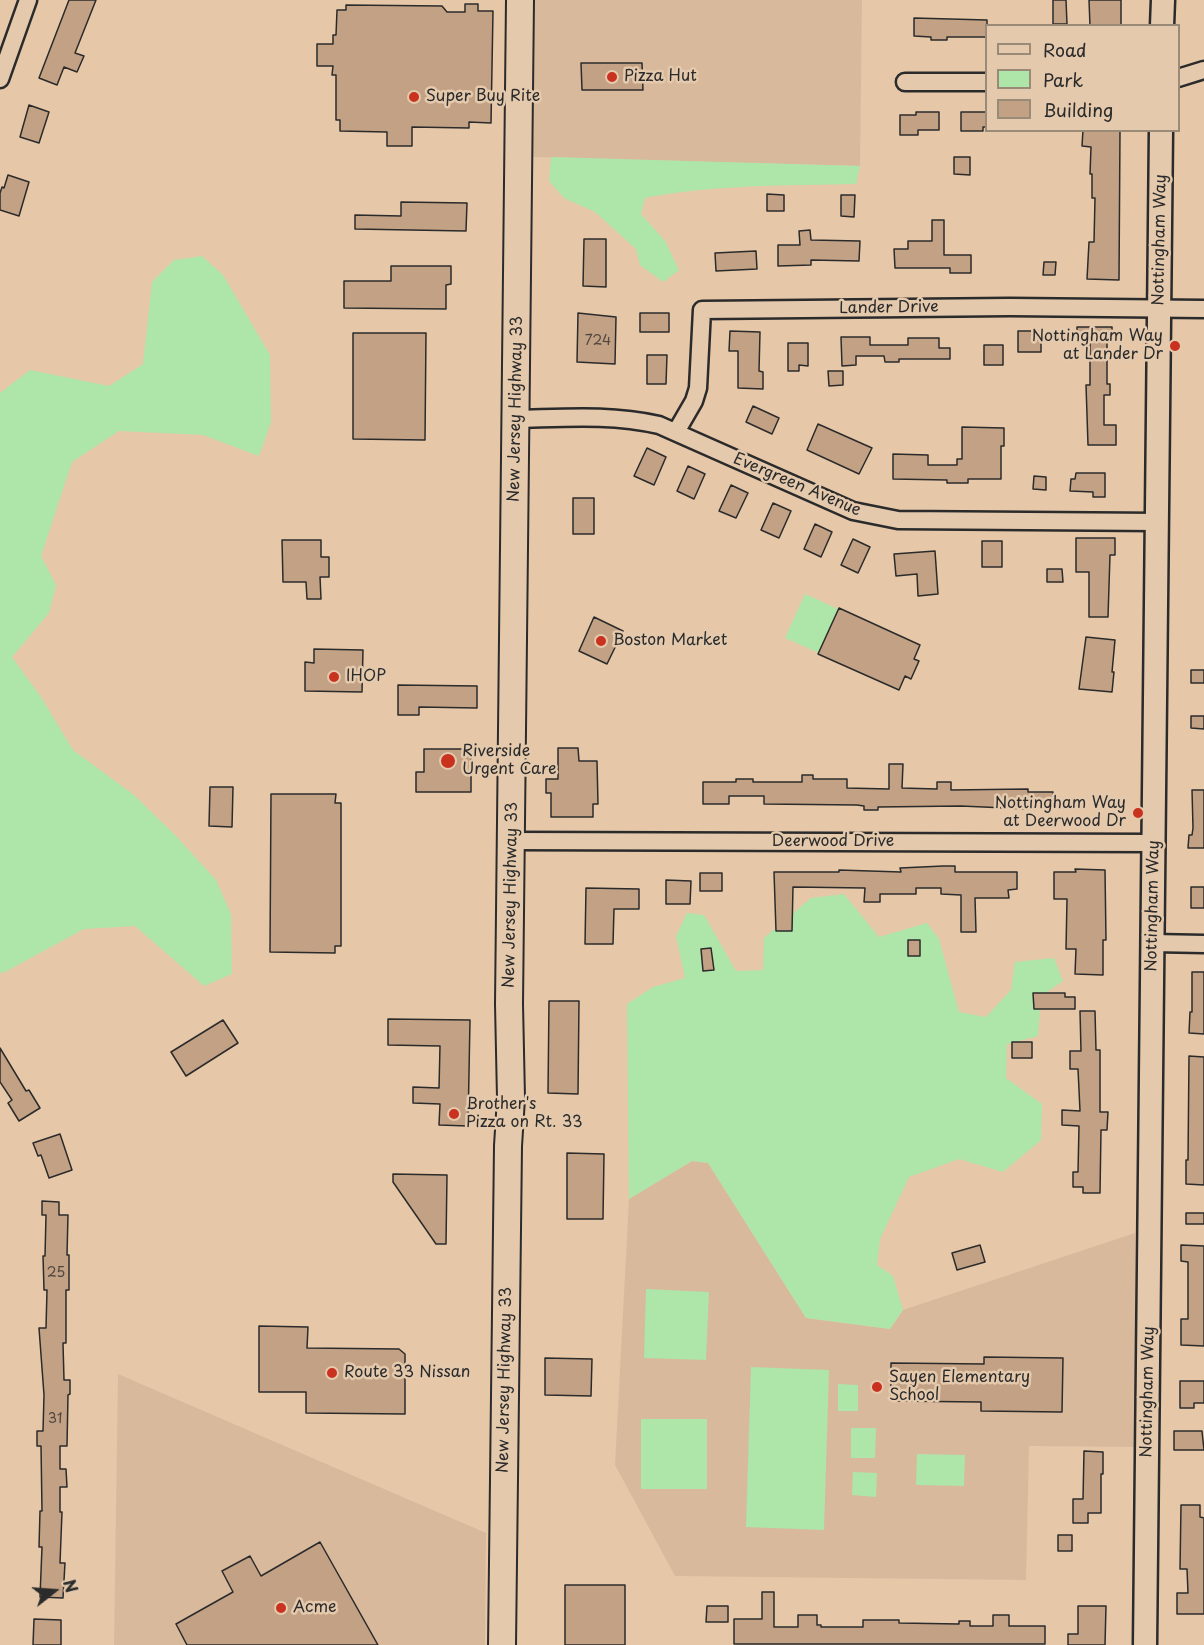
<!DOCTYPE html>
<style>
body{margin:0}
#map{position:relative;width:1204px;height:1645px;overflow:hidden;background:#e6c8a9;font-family:"Playpen Sans",sans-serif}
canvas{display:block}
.legend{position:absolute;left:985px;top:24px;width:195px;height:108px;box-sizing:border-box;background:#e4c9ac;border:2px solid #9a8a78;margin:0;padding:8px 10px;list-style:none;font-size:18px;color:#2b2b2b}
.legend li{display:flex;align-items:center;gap:12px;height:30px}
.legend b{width:30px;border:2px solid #9a8a78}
.north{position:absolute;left:24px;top:1561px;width:60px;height:60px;-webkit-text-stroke:4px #e4c9ac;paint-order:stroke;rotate:73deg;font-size:16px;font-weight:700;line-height:24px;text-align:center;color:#2b2b2b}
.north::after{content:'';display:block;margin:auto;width:21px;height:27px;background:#2b2b2b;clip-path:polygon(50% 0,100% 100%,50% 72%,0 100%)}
</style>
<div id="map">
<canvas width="1204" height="1645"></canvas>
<ul class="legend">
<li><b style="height:8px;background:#e4c9ac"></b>Road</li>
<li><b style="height:16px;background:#aee5a8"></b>Park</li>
<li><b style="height:16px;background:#c3a184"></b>Building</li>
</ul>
<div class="north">N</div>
</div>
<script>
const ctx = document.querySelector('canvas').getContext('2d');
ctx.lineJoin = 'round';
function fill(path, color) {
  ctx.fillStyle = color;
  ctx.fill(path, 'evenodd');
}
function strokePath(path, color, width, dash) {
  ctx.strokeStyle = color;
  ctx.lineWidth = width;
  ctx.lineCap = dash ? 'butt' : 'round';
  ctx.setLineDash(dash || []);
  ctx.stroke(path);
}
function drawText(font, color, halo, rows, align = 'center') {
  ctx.font = font + ' "Playpen Sans",sans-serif';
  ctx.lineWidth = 5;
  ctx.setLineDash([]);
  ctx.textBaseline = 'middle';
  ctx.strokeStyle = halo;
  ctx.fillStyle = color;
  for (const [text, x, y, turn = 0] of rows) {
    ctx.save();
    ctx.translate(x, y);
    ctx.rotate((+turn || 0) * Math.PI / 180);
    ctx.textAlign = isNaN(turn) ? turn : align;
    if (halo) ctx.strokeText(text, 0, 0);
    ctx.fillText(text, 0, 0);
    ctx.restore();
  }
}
const built = new Path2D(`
 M535,0H862L860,166L533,157Z
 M692,1161L708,1163L806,1318L890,1329L903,1310L1135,1233V1447L1029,1446L1026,1580L675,1576L615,1465L629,1199Z
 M118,1374L486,1533L485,1645H114Z`);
const green = new Path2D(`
 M551,157L860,166L856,184C785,186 715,184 645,198L641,214L665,241L679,270L663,282L640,265L636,249L595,212L564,198L549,181Z
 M202,256L223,275L270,355L271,422L259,456L203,435L119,431L72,462L41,556L56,585L49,613L12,657L41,697L73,750L134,795L176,836L216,880L231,914L232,974L204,986L135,926L84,929L3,973L0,972V393L30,370L109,386L143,364L152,282L174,260Z
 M805,594L838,609L819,653L785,638Z
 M844,894L879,937L927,923L939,939L959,1012L986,1017L1011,990L1015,962L1054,958L1063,981L1041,996L1038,1036L1007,1044L1006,1078L1042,1104L1041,1140L1003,1172L959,1159L909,1177L880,1239L877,1265L893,1276L903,1310L890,1329L806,1318L708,1163L692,1161L629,1199L627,1004L653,987L685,978L676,936L687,913L704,915L736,971L763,970L764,938L811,898Z
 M646,1289L709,1292L706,1360L644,1358Z
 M751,1367L829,1370L824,1530L746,1527Z
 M838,1384L858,1385V1411H838Z
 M641,1419H707V1489H641Z
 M851,1428H876L875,1458H851Z
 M917,1454L965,1455L964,1486L916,1485Z
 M853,1472L877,1473L876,1497L852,1495Z`);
const building = new Path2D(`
 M69,0H96L75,53L84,56L77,72L64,67L57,85L39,78Z
 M1053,0H1066L1067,24H1053Z
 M1089,0H1121V26H1090Z
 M465,4H478V11H493L491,123L469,122V128L412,127V146H387V132L340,131V120H336V75H332L333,66H317V44H333V35H336L337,10H346V5L442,6L447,12H465Z
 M914,18L987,20V37H947V40H931V37L914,36Z
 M581,63H642L643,90H582Z
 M29,105L49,112L39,143L20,137Z
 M916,112H939V130H918V135H900V115H916Z
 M961,112H987V127H983V131H961Z
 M1083,130H1120L1119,280L1087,279L1089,242H1094L1095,198H1092V174H1090L1091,147L1082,146Z
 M954,157H970V175L954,174Z
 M8,175L29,182L19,216L0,210V193L2,187L4,188Z
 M767,194L784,195V211H767Z
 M841,195H855L854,217L841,216Z
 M401,202L467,203L466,231L355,229V215L401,216Z
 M932,220H944V255H971V273H950V268H895L894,249H908V241H932Z
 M810,230L811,240L860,241L859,261L811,260V265L778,266V245H800L799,231Z
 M584,239H606V287L583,286Z
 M756,251L757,269L716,271L715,253Z
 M1044,262H1056L1055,275H1043Z
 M391,266H451V284L446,285V309L344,308V281H391Z
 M578,313L616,317L615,364L577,362Z
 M640,313H669V332H640Z
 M1077,327H1112V342H1107V384H1110V395H1104V425H1116V445H1088L1086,385H1090V342H1077Z
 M730,331L760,332L759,371L763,372V389L738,388V351H729Z
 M1018,331H1041V352H1018Z
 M353,333H426L425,440L353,439Z
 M841,337H870V345H908V338H939V348H950V359H899V362H885L884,356H856V365L842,366Z
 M788,343H808V366L799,365V371H788Z
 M984,345H1003V365H984Z
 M647,355H667L666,384H647Z
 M828,371H843V385L829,386Z
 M753,406L779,418L772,434L746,422Z
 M818,424L872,448L859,474L807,450Z
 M962,427L1004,428V446H1001V479H968V483H947V480L893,479V454L928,455V465H957V459H962Z
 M647,448L666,457L654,485L634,476Z
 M688,466L705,474L694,499L677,491Z
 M1076,473H1105V497H1093V492L1070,491L1071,479H1075Z
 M1034,476L1046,477V490L1033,489Z
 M731,485L748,493L736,518L719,511Z
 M573,498H594V534H573Z
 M773,503L791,511L779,538L761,530Z
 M815,524L832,532L821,557L804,549Z
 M1076,538H1115V555H1110L1108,617H1089V572H1076Z
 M853,539L870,547L858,573L841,565Z
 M282,540H321V557H329V577H320L321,599H307L306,582H283Z
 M982,541H1002V567H982Z
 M935,551L938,594L918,596L917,574L896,576L894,554Z
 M1047,569H1062L1063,582H1047Z
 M839,608L920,645L914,659L919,661L911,679L905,676L899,690L818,654Z
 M594,617L623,631L607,664L579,651Z
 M1086,637L1115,640L1112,672H1114L1112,692L1079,689Z
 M314,649L363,650L362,692L305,691V662L314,663Z
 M1191,670H1204V683H1191Z
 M398,685L477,686V708L419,707V715H398Z
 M1191,716H1204V729L1191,728Z
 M558,748H578L579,761H597L598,804H593V817H551V793H546V779H558Z
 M424,749H471V792H416V772H424Z
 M889,764H903L902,788L937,789V782H951V790L1028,789V792H1053V806H1028V809L961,806L878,807V810H864V806L857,805L764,804V796H729V804H703V782H736V779H753V782H802V775H813V779H847V788L889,789Z
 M210,787H233L232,827L209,826Z
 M1192,790H1204V848H1188L1189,835H1192L1193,828Z
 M271,794H336L335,803H341V946H335V953L270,952Z
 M943,866H955V872H1017V889L1008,890L1009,898H975L976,932H961V895L941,894V888H916V894H880V902H864L865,888L793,887L792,931H776L774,872H839V870L901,872L900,868Z
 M1075,869L1105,870L1106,940H1103V975L1075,974L1076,949H1066L1067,899H1054V872H1076Z
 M700,873H722V891H700Z
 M666,880L691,881L690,904H666Z
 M1191,887H1204V908H1191Z
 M586,888L639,889V909H614L613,944H585Z
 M908,940H920V956H908Z
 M711,948L714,970L703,971L701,949Z
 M1192,972H1204V1034L1189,1033L1190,1012H1192Z
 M1033,993H1065V997H1075V1009H1034Z
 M549,1001H579L578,1094L548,1093Z
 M1080,1011H1095L1096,1050H1100V1112H1108L1107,1130H1101L1100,1193H1083V1187H1073V1172H1078L1079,1126L1062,1125V1110L1080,1111L1078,1069H1070V1051H1081Z
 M388,1019L470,1020L468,1126L439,1125L440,1104L413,1103V1087L439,1088L440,1046L388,1045Z
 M223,1020L238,1043L186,1076L171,1052Z
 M1012,1042H1032V1058H1012Z
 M0,1048L26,1091L29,1090L40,1108L19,1121L8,1103L12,1100L0,1082Z
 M1189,1056L1204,1057V1185L1186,1184V1160H1188Z
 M60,1134L72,1170L49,1178L41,1155L38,1156L33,1143Z
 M567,1153L604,1154L603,1219H567Z
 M393,1174L447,1175L446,1244H436L393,1182Z
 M42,1201L59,1202V1215H68L67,1255H69V1290H66V1343H63L64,1380H70V1394L68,1395L67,1446H60V1469H66L67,1487H60V1512H62L60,1563H65L63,1598L40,1597L42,1547H39L40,1511H42L41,1446H37V1431H43L44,1395L39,1328H46L47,1290H44L43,1256H45L46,1215H42Z
 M1186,1213H1204V1224H1186Z
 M980,1245L985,1262L957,1270L952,1253Z
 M1181,1245L1204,1246V1346L1181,1345V1319H1188V1262L1181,1261Z
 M259,1326L308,1327L307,1348L399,1349L405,1354V1414L306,1413V1392H259Z
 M984,1357L1063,1358L1062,1412L981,1411V1402L891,1401V1363L984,1364Z
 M545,1358L592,1359L591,1396L545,1395Z
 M1180,1381H1204V1403H1194V1408H1180Z
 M1174,1431H1202L1204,1450H1174Z
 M1084,1451L1103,1452V1474H1101V1513H1088V1523H1073V1499H1083Z
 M1181,1505H1200V1517L1204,1518V1614H1177V1593H1188L1187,1569H1180Z
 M1058,1535H1072V1551H1058Z
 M320,1542L378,1645H187L176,1624L233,1592L222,1571L250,1556L261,1576Z
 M565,1585H625V1645H565Z
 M762,1592H774V1627H798V1615H817V1625H821V1627H863V1620H899V1623L959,1624V1621H970V1626H993V1615H1009V1626H1045V1644H734V1619H762Z
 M707,1606H728V1622H706Z
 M1078,1606H1106L1105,1645H1068V1634H1078Z
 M34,1619L61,1620V1645H33Z`);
const street = new Path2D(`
 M1178,78L1204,70
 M0,79L28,0
 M905,82H986
 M516,419C565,418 610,414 659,425L853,511L898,520L1157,522
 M676,432L694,401L698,388L702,310L1010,307L1204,309
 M511,841L1154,843
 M1153,943L1204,944`);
const secondary = new Path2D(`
 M1162,26L1163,0
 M1145,1645L1161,130`);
const primary = new Path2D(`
 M502,1645L508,1146L511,1098L509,1004L520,0`);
const markers = [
 [612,77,6,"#c8321e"],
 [414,97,6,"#c8321e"],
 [1175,346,6,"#c8321e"],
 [601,641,6,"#c8321e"],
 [334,677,6,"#c8321e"],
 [448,761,8,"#c8321e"],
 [1138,813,6,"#c8321e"],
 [454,1114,6,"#c8321e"],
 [332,1373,6,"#c8321e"],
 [877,1387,6,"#c8321e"],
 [281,1608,6,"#c8321e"]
];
const numberNames = [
 ["724",598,341],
 ["25",56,1273],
 ["31",55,1419]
];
const poiNames = [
 ["Pizza Hut",624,77],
 ["Super Buy Rite",426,97],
 ["Nottingham Way",1163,337,"right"],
 ["at Lander Dr",1163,355,"right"],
 ["Boston Market",613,641],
 ["IHOP",346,677],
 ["Riverside",462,752],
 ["Urgent Care",462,770],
 ["Nottingham Way",1126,804,"right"],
 ["at Deerwood Dr",1126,822,"right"],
 ["Brother's",466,1105],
 ["Pizza on Rt. 33",466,1123],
 ["Route 33 Nissan",344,1373],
 ["Sayen Elementary",889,1378],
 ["School",889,1396],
 ["Acme",293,1608]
];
const streetNames = [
 ["Nottingham Way",1160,240,-89],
 ["Lander Drive",889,308,-1],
 ["New Jersey Highway 33",516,409,-89],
 ["Evergreen Avenue",797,485,23],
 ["Deerwood Drive",833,842],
 ["New Jersey Highway 33",511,895,-89],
 ["Nottingham Way",1153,906,-89],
 ["New Jersey Highway 33",505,1380,-89],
 ["Nottingham Way",1148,1392,-89]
];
fill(built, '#d8b99c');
fill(green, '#aee5a8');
fill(building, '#c3a184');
strokePath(building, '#2b2b2b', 1.5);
strokePath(street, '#2b2b2b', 21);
strokePath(secondary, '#2b2b2b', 27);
strokePath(primary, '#2b2b2b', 30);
strokePath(street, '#e4c9ac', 16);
strokePath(secondary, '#e4c9ac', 22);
strokePath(primary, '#e4c9ac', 26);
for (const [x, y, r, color] of markers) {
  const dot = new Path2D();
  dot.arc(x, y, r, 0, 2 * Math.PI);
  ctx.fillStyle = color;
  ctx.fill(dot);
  strokePath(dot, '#e4c9ac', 2);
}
drawText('14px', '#514841', null, numberNames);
drawText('16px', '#2b2b2b', '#e4c9ac', poiNames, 'left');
drawText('16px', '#2b2b2b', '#e4c9ac', streetNames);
</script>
